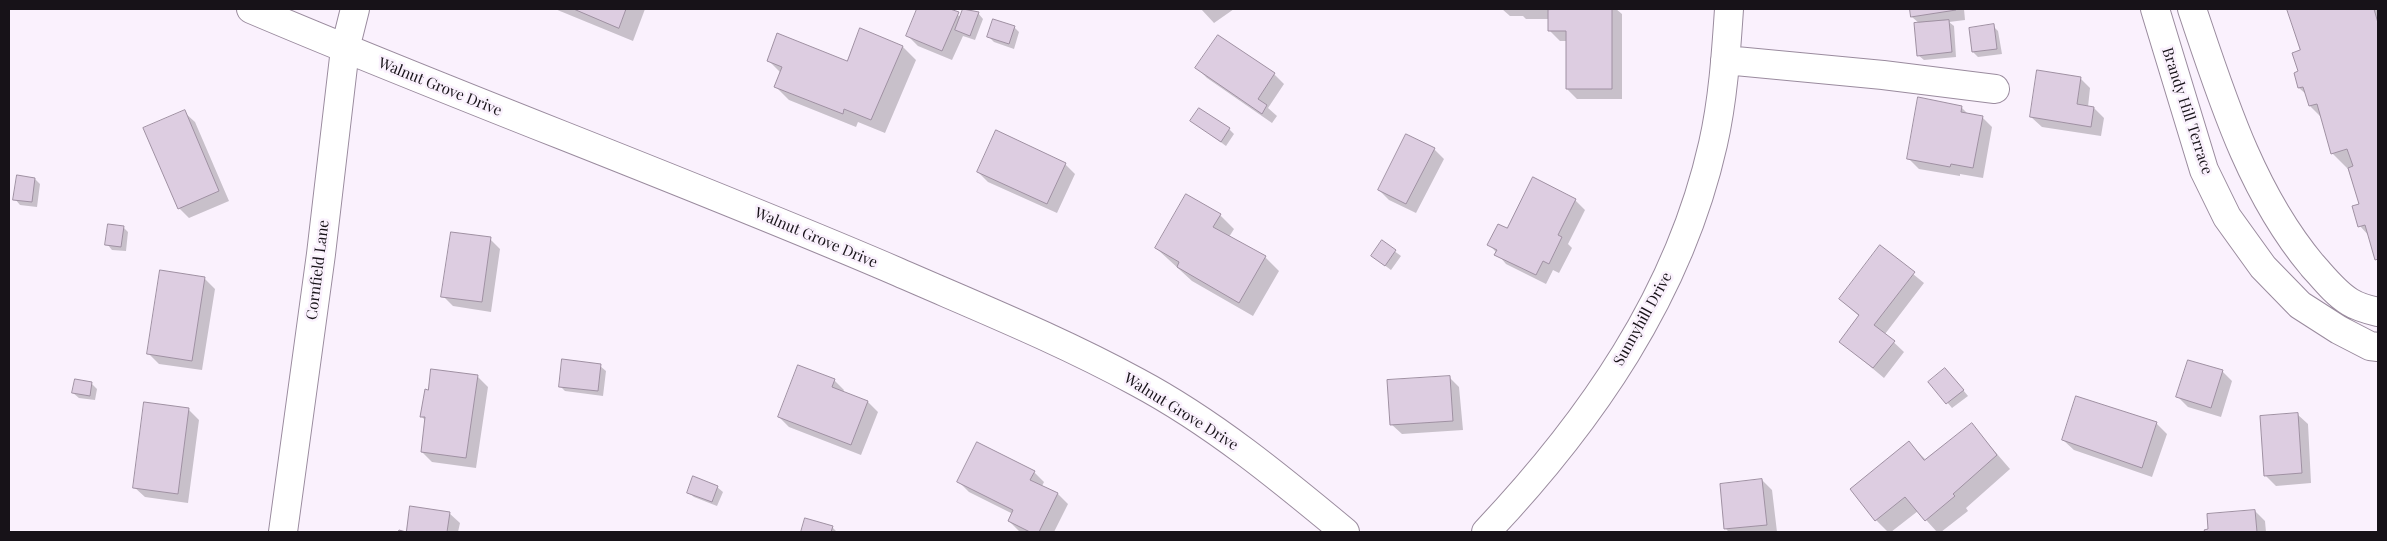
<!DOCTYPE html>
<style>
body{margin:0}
#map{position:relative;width:2387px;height:541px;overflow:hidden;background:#faf1fd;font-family:"Playfair Display",serif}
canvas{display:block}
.frame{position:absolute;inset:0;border:10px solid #171218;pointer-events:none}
</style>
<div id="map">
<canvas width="2387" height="541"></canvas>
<div class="frame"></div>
</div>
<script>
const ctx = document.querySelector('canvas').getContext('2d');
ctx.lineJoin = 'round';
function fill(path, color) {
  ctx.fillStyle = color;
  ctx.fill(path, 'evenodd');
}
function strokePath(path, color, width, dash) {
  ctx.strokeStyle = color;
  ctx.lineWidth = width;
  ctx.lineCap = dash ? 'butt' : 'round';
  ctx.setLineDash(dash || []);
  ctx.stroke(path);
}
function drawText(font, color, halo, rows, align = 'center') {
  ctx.font = font + ' "Playfair Display",serif';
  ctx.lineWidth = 5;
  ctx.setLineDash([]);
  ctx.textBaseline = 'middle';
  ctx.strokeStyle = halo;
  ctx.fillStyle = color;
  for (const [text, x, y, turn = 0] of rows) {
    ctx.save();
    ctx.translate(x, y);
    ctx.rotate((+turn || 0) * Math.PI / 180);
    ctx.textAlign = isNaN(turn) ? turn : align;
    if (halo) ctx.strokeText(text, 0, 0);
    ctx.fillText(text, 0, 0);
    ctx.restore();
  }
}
const shadow = new Path2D(`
 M555,9H645L633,41Z
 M919,9H947L961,17L964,9L978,13L983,19L975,40L963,36L952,60L918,46L908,36Z
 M1201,9H1234L1214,23Z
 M1502,9H1562V12H1567V9H1616L1622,14V99H1577L1567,89V41H1560L1550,31V19H1526L1523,16H1510Z
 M1911,9H1964L1965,20L1949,22L1954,26L1956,57L1924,60L1918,55L1920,24L1912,17Z
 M2289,9H2378V261L2370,237L2360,226V205L2348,169L2332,153L2322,118L2310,106L2307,95L2299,88L2301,51Z
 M1993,26L1998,31L2002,54L1978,57L1973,52Z
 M1014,27L1019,32L1014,49L994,42L989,37Z
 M860,30L903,47L916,60L885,133L858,122L856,127L789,100L776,87L781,73L768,60L848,63Z
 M1219,36L1274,74L1284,84L1268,108L1277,116L1272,123L1207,78L1197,68Z
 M2080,78L2090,88L2088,107L2094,108L2104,118L2101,136L2042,127L2031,117Z
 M1961,107L1969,115L1982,117L1992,127L1983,178L1960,174V176L1919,169L1909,159Z
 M184,112L195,122L229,201L189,218L179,208Z
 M1192,121L1229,129L1234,134L1226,146Z
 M1434,149L1444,159L1416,213L1389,200L1379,190Z
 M1065,164L1075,174L1057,213L988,182L978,172Z
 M35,179L40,184L37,207L20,205L15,199Z
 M1575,200L1585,210L1568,244L1572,248L1559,273L1553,270L1546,284L1506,264L1489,244L1507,230Z
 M1220,215L1234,229L1229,237L1265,257L1279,271L1253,316L1192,281L1156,248Z
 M123,227L128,232L126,251L112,250L107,244Z
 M490,239L500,249L491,312L453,306L443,296Z
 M1382,242L1401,256L1391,270L1372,256Z
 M1880,247L1924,283L1885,334L1904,352L1884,378L1841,342L1860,317L1840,299Z
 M205,279L215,289L202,370L159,364L149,354Z
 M600,366L606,371L603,396L565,391L560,386Z
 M2222,371L2232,381L2221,417L2188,407L2178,397Z
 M1950,374L1968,396L1952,408L1930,382Z
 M477,376L488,387L476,468L432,462L422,452L426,421L422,417L429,391Z
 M1449,377L1459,387L1463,430L1402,434L1391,424Z
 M834,380L844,390L843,392L868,402L878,412L861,455L789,427L779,417Z
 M91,383L97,389L95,400L79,398L73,393Z
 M2077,398L2157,424L2167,434L2152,477L2074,450L2063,440Z
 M145,404L189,410L199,420L188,503L145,497L134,487Z
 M2297,414L2308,424L2311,483L2276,486L2266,476Z
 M1972,425L2010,469L1966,508L1968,511L1941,532H1937L1918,511L1891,532H1888L1876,520L1909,443L1926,460Z
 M1034,472L1044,482L1042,486L1058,494L1068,504L1054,532L1019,531L1009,521L1013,514L969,492L959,482Z
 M1762,480L1772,490L1777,532H1729L1726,529Z
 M717,487L723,492L717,506L694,497L688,492Z
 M411,508L449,513L460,523L458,532H407Z
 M2255,511L2265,521L2266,532H2206Z
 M806,519L832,527L837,532H802Z`);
const building = new Path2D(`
 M574,9H626L619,28Z
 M917,9H950L959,12L942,51L906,36Z
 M963,9L979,12L970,36L955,30Z
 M1565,9H1612V89H1566V31H1548V10Z
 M1910,9H1955L1956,10L1911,17Z
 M2287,9H2374L2378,23V259L2375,260L2365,225L2358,227L2352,206L2359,204L2348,168L2353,166L2347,149L2331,154L2317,104L2309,106L2303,87L2298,88L2294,73L2298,71L2292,53L2300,50Z
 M993,19L1015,26L1009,44L987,37Z
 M1949,20L1952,52L1917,56L1914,23Z
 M1994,24L1997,49L1972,52L1969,28Z
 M860,28L903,46L871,120L844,109L843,114L774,87L782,67L767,61L777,33L847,61Z
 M1218,35L1275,73L1258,99L1267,105L1262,114L1195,68Z
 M2037,70L2081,77L2077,104L2094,107L2091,127L2030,117Z
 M1918,97L1962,106L1961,112L1983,116L1973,168L1951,164L1950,167L1907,159Z
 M1199,108L1230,128L1221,142L1190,121Z
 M185,110L219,191L178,209L143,128Z
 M996,130L1066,163L1047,204L977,172Z
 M1406,134L1435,148L1406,204L1378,190Z
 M17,175L35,178L32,202L13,200Z
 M1533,177L1576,199L1558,235L1562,237L1549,264L1543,261L1536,275L1494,255L1497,250L1487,245L1498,224L1507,228Z
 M1186,194L1221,214L1213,227L1266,256L1239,303L1177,267L1179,262L1155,248Z
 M108,224L124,226L121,247L105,245Z
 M451,232L491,237L482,302L441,297Z
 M1382,240L1396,250L1385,266L1371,256Z
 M1880,245L1915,272L1874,325L1895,341L1873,368L1839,342L1859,315L1839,299Z
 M160,270L205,277L192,361L147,354Z
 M562,359L601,364L598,391L559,387Z
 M2188,360L2223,370L2211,408L2176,397Z
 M798,365L835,379L832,387L868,401L851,445L778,417Z
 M1945,368L1964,390L1946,404L1928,382Z
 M431,369L478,375L466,458L421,452L425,417H420L425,389L428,390Z
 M1450,376L1453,421L1390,425L1387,380Z
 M75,379L92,382L90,396L72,393Z
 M2076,396L2157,422L2142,468L2062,440Z
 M144,402L189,408L178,494L133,488Z
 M2298,413L2302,473L2264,476L2260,416Z
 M1972,423L1997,455L1953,494L1955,496L1925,521L1905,497L1875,521L1850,489L1909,441L1924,460Z
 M977,442L1035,471L1030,480L1058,493L1039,532H1030L1008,521L1013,510L957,482Z
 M693,476L718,486L712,502L687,493Z
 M1762,479L1767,525L1724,529L1720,484Z
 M410,506L450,512L447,532H398L399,530L406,532Z
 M2255,510L2257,532H2205L2204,530L2208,529L2207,514Z
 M805,518L833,526L831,532H801Z`);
const minor = new Path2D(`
 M251,9C465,100 684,180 898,272C978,307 1060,340 1137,382C1212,422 1280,478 1345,532
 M2155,9L2204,170L2227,217L2263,267L2300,305L2339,330L2370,346L2378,347
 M2192,9C2222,98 2251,192 2312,265C2323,277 2335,293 2350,302C2358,307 2369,310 2378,312
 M1725,60L1883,75L1995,89
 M283,532L321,254L345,49L355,9
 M1486,532C1590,422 1679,295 1713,144C1723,100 1726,54 1729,9`);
const streetNames = [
 ["Walnut Grove Drive",440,87,22],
 ["Brandy Hill Terrace",2187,111,72],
 ["Walnut Grove Drive",816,238,23],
 ["Cornfield Lane",318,270,-83],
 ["Sunnyhill Drive",1643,319,-61],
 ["Walnut Grove Drive",1181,412,32]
];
fill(shadow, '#0003');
fill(building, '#ddcde1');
strokePath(building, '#9f90a2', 1);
strokePath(minor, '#9a8b9e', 30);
strokePath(minor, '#fff', 28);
drawText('15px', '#171218', '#faf1fd', streetNames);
</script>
